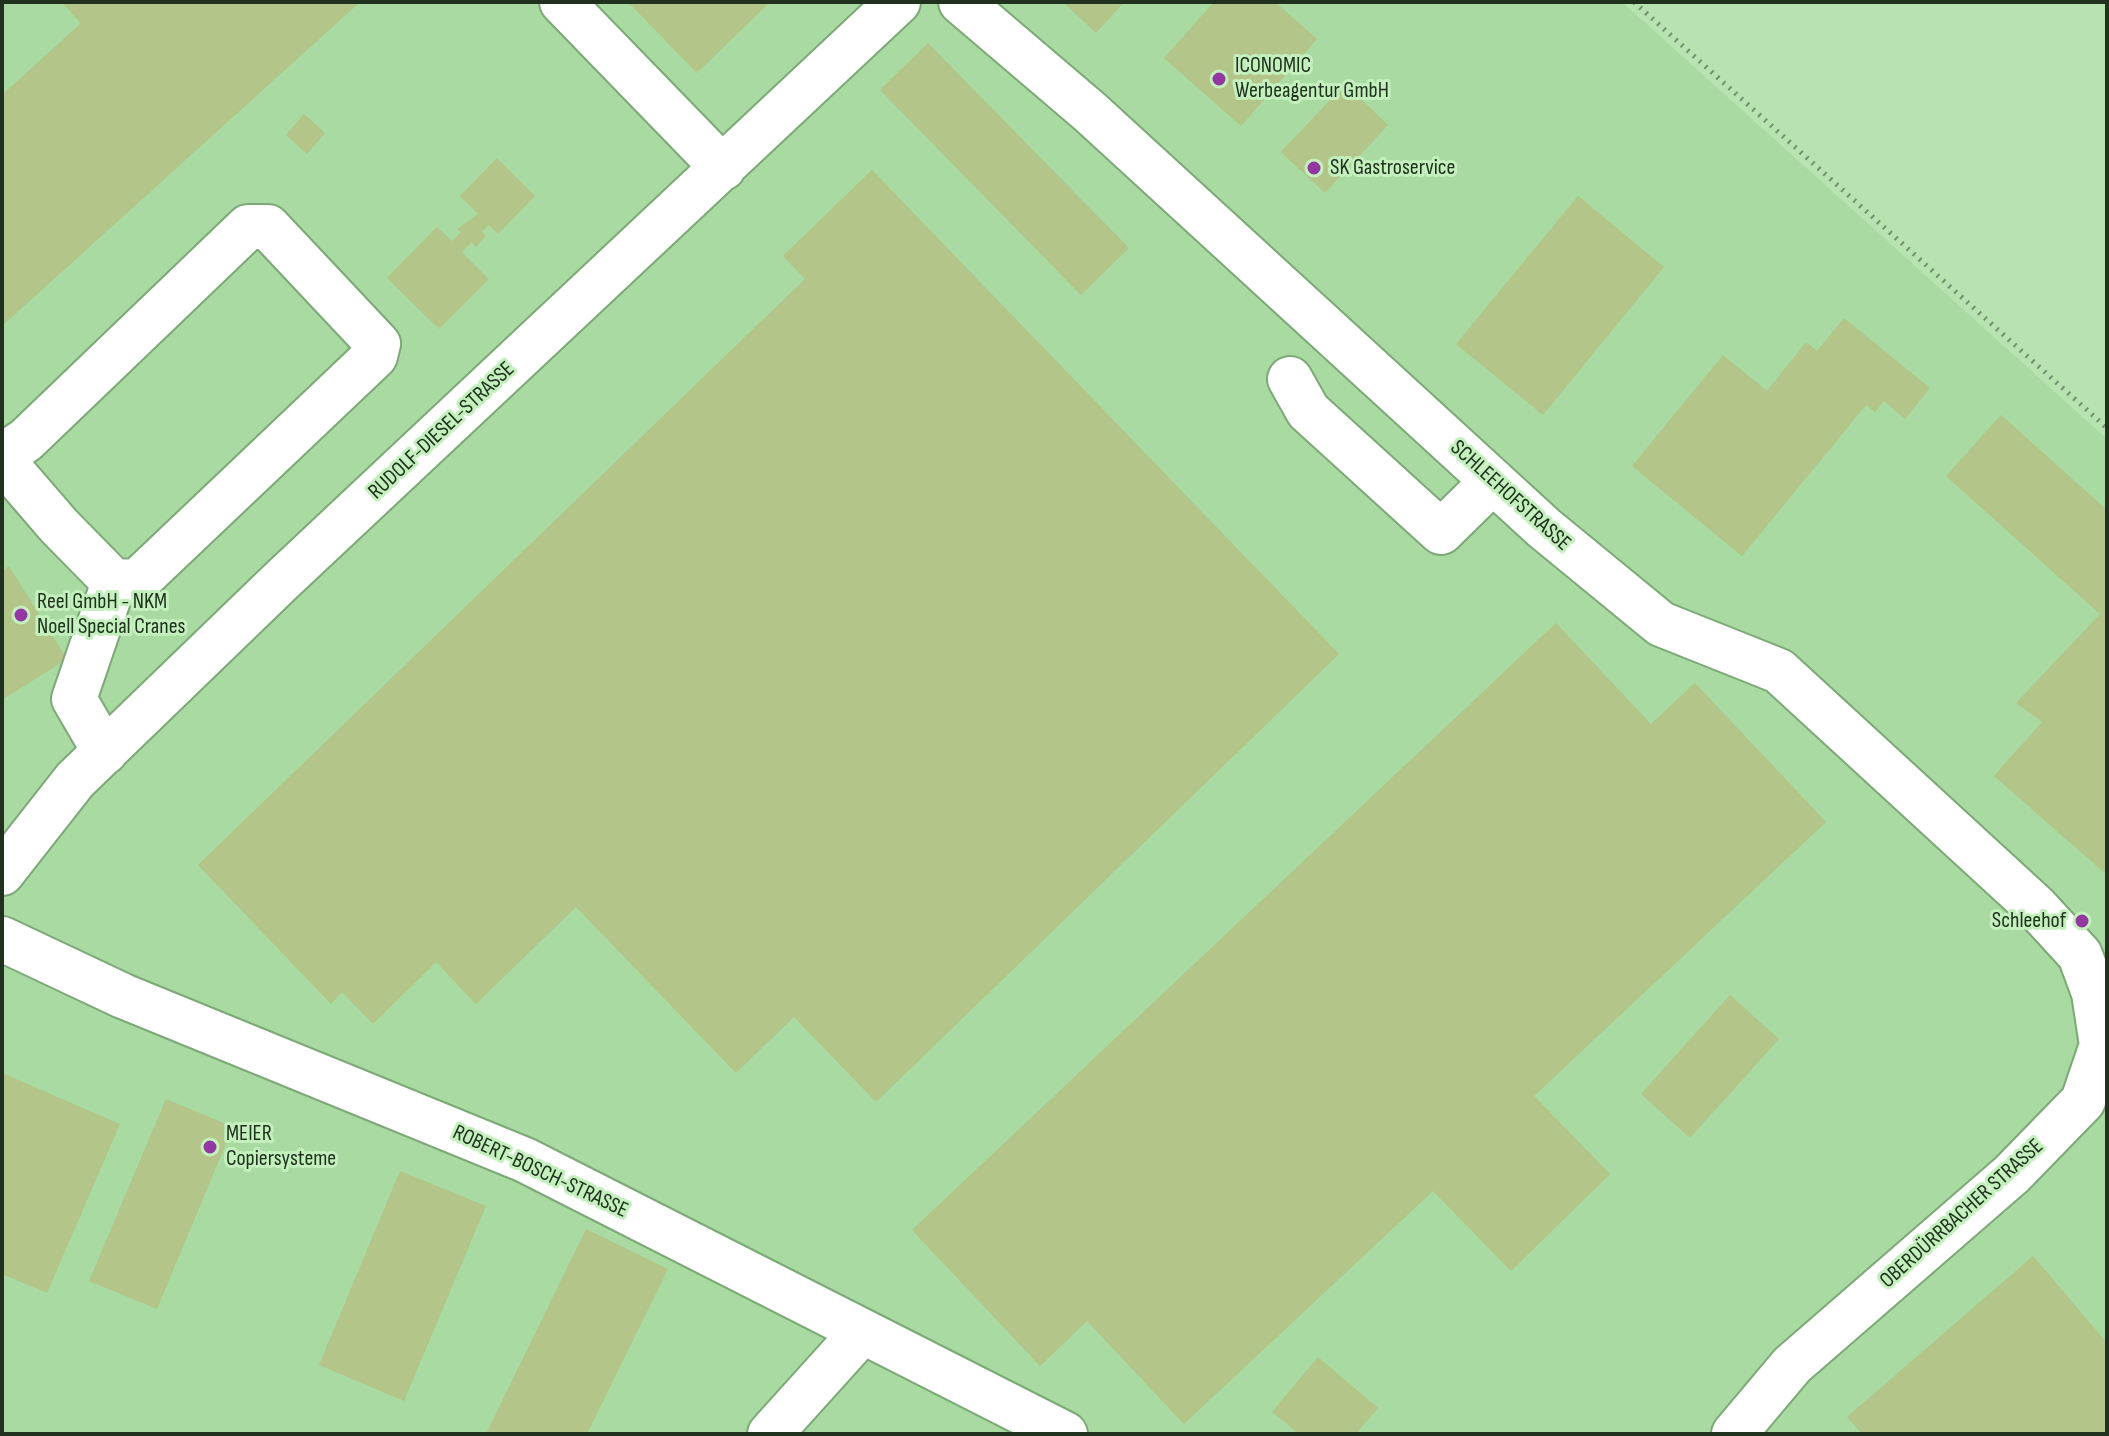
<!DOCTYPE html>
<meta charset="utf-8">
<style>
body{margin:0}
#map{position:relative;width:2109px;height:1436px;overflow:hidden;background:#b6e3b0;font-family:"Sofia Sans Condensed",sans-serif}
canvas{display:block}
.frame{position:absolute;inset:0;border:4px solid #20311e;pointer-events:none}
</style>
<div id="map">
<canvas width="2109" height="1436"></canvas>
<div class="frame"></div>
</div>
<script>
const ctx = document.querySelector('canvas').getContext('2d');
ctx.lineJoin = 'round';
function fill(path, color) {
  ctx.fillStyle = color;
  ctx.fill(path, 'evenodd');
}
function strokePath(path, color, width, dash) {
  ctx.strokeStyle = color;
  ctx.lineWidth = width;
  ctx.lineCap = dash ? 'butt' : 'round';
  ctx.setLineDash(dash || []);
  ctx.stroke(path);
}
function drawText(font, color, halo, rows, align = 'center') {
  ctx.font = font + ' "Sofia Sans Condensed",sans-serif';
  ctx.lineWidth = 6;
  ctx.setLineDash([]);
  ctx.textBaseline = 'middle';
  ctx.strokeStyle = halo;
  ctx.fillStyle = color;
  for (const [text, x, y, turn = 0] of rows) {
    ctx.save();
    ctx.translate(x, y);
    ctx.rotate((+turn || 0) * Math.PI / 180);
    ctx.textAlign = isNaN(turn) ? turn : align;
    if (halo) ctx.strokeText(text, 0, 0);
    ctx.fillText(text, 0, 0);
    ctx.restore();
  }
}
const built = new Path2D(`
 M2,2H1622L2107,439V1434H2Z`);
const building = new Path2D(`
 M61,2H360L2,326V95L81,23Z
 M628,2H770L697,73Z
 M1063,2H1124L1096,33Z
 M1214,2H1275L1317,39L1241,126L1164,58Z
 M928,43L1129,248L1081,295L880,90Z
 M1345,84L1388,125L1325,193L1281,152Z
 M304,114L325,133L307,154L286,135Z
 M497,158L535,196L498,234L489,225L482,232L486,236L476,247L472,242L462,252L489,279L439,329L387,278L437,227L452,241L461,232L457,229L478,214L460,196Z
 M872,170L1339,654L876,1102L794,1017L736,1073L576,907L476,1004L436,962L373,1024L342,992L331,1004L198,865L805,279L783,256Z
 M1578,196L1664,267L1543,415L1456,344Z
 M1844,318L1930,388L1905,419L1884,401L1875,412L1866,405L1742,556L1632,466L1723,355L1767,391L1806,342L1817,351Z
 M2001,415L2107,510V875L1994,776L2042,722L2016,703L2100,614L1946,476Z
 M9,566L67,659L2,700V572Z
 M1556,623L1651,724L1695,683L1826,822L1534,1096L1610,1174L1511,1271L1433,1191L1184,1424L1087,1321L1040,1366L912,1230Z
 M1730,995L1779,1039L1690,1138L1641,1094Z
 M2,1073L120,1124L47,1293L2,1274Z
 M166,1099L233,1127L157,1309L89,1281Z
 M400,1171L486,1206L404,1401L319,1365Z
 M586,1229L668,1269L587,1434H486Z
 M2033,1256L2107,1343V1434H1862L1847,1417Z
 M1318,1357L1378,1408L1356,1434H1299L1272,1412Z`);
const path = new Path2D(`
 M1634,2L2107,428`);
const minor = new Path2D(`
 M562,2L723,168
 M961,2L1090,112L1544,528L1661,624L1779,671L2037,908L2080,955L2094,993L2102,1045L2083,1101L2012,1174L1792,1365L1734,1434
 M1290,379L1308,411L1441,532L1493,481
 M2,456L26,440L248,227H268L378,344L375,356L138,581L114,582L59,526L2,460
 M105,752L74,699L114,582
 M2,873L75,780L281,581L898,2
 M2,939L123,996L525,1160L1065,1434
 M770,1434L862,1332`);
const markers = [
 [1219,79,8,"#9338a3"],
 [1314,168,8,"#9338a3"],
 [21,615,8,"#9338a3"],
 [2082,921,8,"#9338a3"],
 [210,1147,8,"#9338a3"]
];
const poiNames = [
 ["ICONOMIC",1235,66],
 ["Werbeagentur GmbH",1235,91],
 ["SK Gastroservice",1330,168],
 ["Reel GmbH - NKM",37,602],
 ["Noell Special Cranes",37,627],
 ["Schleehof",2066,921,"right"],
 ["MEIER",226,1134],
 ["Copiersysteme",226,1159]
];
const streetNames = [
 ["RUDOLF-DIESEL-STRASSE",442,431,-43],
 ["SCHLEEHOFSTRASSE",1510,496,42],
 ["ROBERT-BOSCH-STRASSE",540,1172,25],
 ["OBERDÜRRBACHER STRASSE",1962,1214,-42]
];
fill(built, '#a8daa1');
fill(building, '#b3c588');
strokePath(minor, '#7da877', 48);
strokePath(path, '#71916d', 5, [2, 6]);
strokePath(minor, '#fff', 44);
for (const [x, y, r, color] of markers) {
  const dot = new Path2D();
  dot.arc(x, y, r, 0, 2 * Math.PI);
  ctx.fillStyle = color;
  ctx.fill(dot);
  strokePath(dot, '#c3f0bd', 3);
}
drawText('22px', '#20311e', '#c3f0bd', poiNames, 'left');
drawText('22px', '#20311e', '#c3f0bd', streetNames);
</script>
